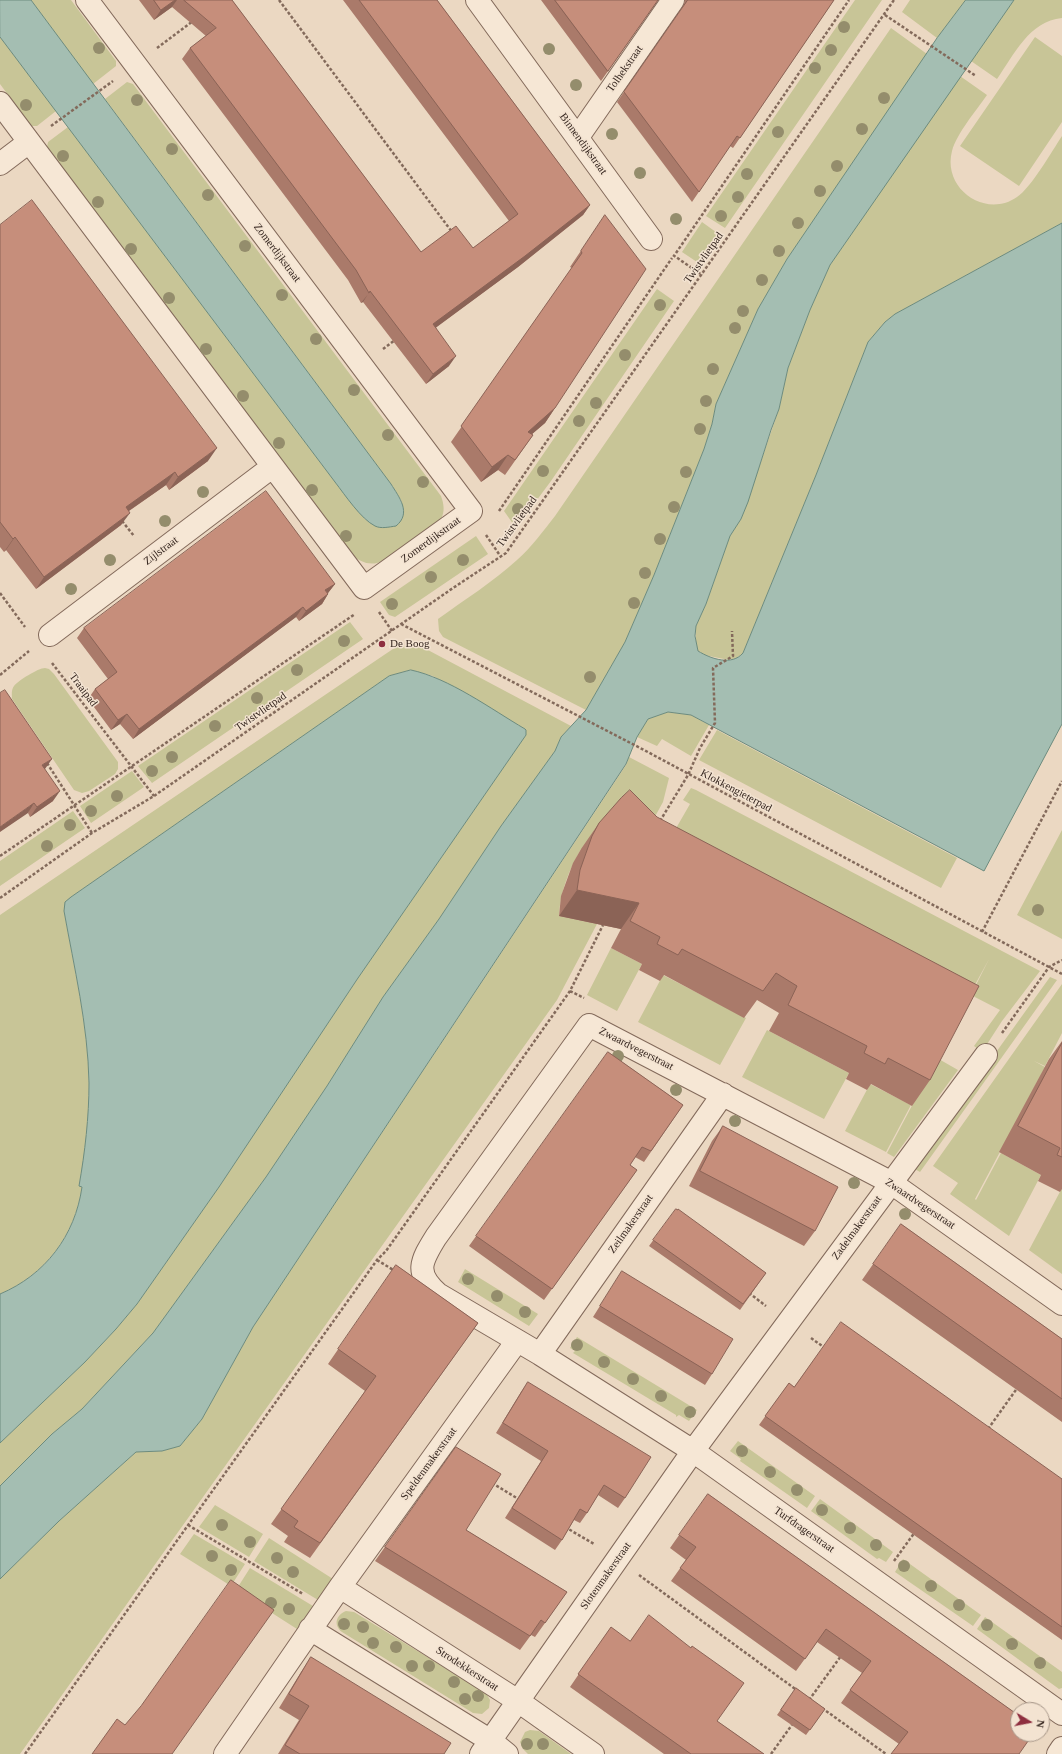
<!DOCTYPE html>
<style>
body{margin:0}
#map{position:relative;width:1062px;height:1754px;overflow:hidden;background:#ebd8c2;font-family:Georgia,serif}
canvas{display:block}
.north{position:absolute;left:1010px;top:1702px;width:40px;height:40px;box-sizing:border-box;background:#f3e3d1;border:1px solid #a79789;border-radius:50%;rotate:100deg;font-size:11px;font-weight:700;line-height:16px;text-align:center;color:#34251e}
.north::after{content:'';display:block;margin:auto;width:14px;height:18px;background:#8e2f3f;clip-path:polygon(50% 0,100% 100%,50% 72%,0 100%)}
</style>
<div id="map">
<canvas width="1062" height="1754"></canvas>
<div class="north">N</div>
</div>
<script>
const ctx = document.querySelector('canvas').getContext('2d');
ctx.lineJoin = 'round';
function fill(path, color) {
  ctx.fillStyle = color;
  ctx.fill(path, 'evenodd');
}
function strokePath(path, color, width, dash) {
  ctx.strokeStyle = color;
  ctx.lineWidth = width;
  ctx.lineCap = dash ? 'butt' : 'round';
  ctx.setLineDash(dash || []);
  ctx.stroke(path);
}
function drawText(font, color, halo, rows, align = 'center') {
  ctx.font = font + ' Georgia,serif';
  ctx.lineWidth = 3;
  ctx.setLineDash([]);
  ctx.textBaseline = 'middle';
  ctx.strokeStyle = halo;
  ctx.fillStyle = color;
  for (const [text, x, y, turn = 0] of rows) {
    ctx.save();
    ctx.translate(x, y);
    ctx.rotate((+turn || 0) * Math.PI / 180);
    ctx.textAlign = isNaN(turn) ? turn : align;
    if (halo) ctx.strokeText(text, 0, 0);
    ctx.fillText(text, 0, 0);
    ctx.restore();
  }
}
const green = new Path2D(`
 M31,0H71L116,61V66L93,84Z
 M855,0H882L725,228L706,216Z
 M910,0H966L937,38L902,12Z
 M1014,0H1062V18C1029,21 1014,55 997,79L971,61Z
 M891,28L927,54L787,259L758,309L716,404L712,424L704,449L654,575L625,642L586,710L443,637L439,631L438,619C464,600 493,582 517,560C532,547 543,531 555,516Z
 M0,37L56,111L37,126H31L0,84Z
 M1035,37L1062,56V122L1019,186L960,146Z
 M960,76L987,95C976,111 957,133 952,151C942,189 986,219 1017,197C1031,188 1052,151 1062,136V223L895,314L885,322L868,342L816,475L743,653L737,658L729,660L704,655L698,651L696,646V626L706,604L730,536L741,519L779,409L788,368L810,310L830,265Z
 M127,82L133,84L441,496C444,504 445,512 441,519C436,527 387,561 377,563C367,565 359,561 352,555L47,147L48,142L68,127L335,482L366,520L402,502L391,484L105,99Z
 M702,222L720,235L700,264L682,252Z
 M657,289L674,301L551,481L516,528L504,511Z
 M476,536L488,554L395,617L389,615L380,602Z
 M350,622L363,639L152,783L138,766Z
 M401,646H416L426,649L571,726L561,737L555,751L501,826L439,919L383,997L327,1086L266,1177L153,1333L82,1409L52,1434L0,1486V1443L85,1362L116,1329L137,1304L219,1187L358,978L526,735V730L433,676L411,670L389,676L71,897L64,911C74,968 88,1025 89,1083C89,1117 86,1152 79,1185L82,1187C75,1235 45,1275 0,1294V915L384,655L396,647Z
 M45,668L49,669L54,674L118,762V769L115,774L89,791L82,793L74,790L12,699C12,695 11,690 14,686C18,681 38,668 45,668Z
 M668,712L691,715L709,725L691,756L662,739L657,746L637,737L648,719Z
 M717,730L957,858L941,888L699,760Z
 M629,757L669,778L663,802L640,844L581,849C569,870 560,892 559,916L597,924L557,1000L20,1754H0V1579L59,1521L136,1452L162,1451L180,1446L202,1419L253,1327L626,765Z
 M132,771L144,787L91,823L80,806Z
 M691,788L696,790L1040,971L1002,1021L982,1052L974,1046L1000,1010L971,995L989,959L970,994L671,837L690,804L683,800Z
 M73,811L85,828L0,886V861Z
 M1062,830V939L1017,915Z
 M611,948L642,964L617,1011L587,995Z
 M663,975L746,1018L720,1065L638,1022Z
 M1050,977L1057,980L920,1172L913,1168Z
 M1062,984V1033L1045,1066L1034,1061L1045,1067L975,1199L976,1200L1001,1153L1041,1175L1009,1236L950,1194L958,1183L933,1166Z
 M767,1030L849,1073L824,1119L742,1077Z
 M937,1058L958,1070L894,1157L887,1153Z
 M870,1084L911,1105L886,1152L845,1131Z
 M1062,1188V1274L1029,1250Z
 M465,1269L538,1314L529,1326L458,1282Z
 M577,1337L697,1410L689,1421L679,1415L676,1417V1415L573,1353L575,1351L570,1348Z
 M738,1441L815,1496L807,1508L740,1461L741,1459L730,1451Z
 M820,1499L893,1552L886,1562L879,1558L877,1559L811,1511Z
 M215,1505L263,1534L249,1557L199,1527Z
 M194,1534L245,1564L231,1586L180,1554Z
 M269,1538L333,1579L318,1600L254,1561Z
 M903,1559L981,1615L973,1626L895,1572Z
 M250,1568L313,1606L297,1629L236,1590Z
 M346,1611L354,1612L486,1693L490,1700L489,1708L482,1714L473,1713L342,1632C333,1625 336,1615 346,1611Z
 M985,1617L1062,1672V1688L1059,1689L977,1629Z
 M530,1730L539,1731L571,1754H528L523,1749L520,1742L525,1732Z`);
const water = new Path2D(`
 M0,0H31L391,484C399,497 412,513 396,526C389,527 381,529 375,526C361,519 345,495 335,482L0,37Z
 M966,0H1014L830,265L810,310L788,368L779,409L771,430L748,502L741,519L730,536L706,604L696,626L695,636L698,651C711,659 732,666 743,653L816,475L868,342L885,322L895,314L1062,223V724L984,871L691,715L668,712L648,719L637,737L626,764L253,1327L202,1419L180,1446L162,1451L136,1452L59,1521L0,1579V1486L52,1434L82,1409L153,1333L266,1177L327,1086L383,997L439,919L501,826L555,751L561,737L586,710L625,642L654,575L704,449L712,424L716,404L758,309L787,259L937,38Z
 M411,670C449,678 491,709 525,729L526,730V735L358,978L219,1187L137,1304L116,1329L85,1362L0,1443V1294C45,1275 75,1236 82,1187L79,1186C85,1152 89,1117 89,1083C88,1025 74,967 64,911L65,902L71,897L389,676Z`);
const path = new Path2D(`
 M279,0L452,232
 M885,15L976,76
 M157,48L193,21
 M51,126L113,81
 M676,253L849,0
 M673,255L702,275
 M383,349L395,340
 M499,511L672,258
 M122,521L134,536
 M486,535L501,557
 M0,593L25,627
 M379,612L392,631
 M401,624L644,750L1062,974
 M52,663L154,796
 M0,675L29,651
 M47,763L92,833
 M660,821L688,775L700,748L715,723L713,668L733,656L732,631
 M0,856L355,614
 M0,898L92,833L154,796L453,588L506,553L894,0
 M982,932L1062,781
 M570,991L584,998
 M1002,1033L1049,967L1062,960
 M377,1260L395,1271
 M749,1293L766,1306
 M811,1338L825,1348
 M988,1429L1018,1387
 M492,1483L520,1500
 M188,1525L303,1594
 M565,1527L594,1544
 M894,1561L915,1532
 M639,1575L798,1691
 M809,1700L841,1656
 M822,1708L886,1754
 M25,1754L377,1260L386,1251L570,991L603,925
 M771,1754L794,1722`);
const street = new Path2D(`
 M477,0L651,239
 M0,103L364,588L471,511L87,0
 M578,137L673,0
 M0,164L29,142
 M50,635L272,467
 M1062,1304L890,1182L589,1025L436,1237C421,1261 414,1273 438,1294L540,1354L693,1451L1062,1714
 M540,1354L723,1094
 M340,1587L518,1701L593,1754
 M310,1629L491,1741L507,1754
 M225,1754L340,1587L517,1341
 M481,1754L693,1451L986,1055
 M1058,1754L1062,1748`);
const trees = [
 [844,27],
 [99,48],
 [549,49],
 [831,50],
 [815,68],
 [576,85],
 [884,98],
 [137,100],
 [26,105],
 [862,129],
 [778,132],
 [612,134],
 [172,149],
 [63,156],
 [837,166],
 [640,173],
 [747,174],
 [820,191],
 [208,195],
 [738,197],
 [98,202],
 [721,216],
 [676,219],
 [798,223],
 [245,246],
 [131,249],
 [779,251],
 [762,280],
 [282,295],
 [169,298],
 [660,305],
 [743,311],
 [735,328],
 [316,339],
 [206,349],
 [625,355],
 [713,369],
 [354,390],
 [243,396],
 [706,401],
 [596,403],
 [579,421],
 [700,429],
 [388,435],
 [279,443],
 [543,471],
 [686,472],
 [423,482],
 [312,490],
 [203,492],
 [674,507],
 [518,509],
 [165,521],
 [346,536],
 [660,539],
 [110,560],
 [463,560],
 [645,573],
 [431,577],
 [71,589],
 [634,603],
 [392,604],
 [344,641],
 [297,670],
 [590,677],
 [257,698],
 [215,726],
 [172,757],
 [152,771],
 [117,796],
 [91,811],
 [70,825],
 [47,846],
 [1038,910],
 [618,1056],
 [676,1090],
 [735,1121],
 [854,1183],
 [905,1214],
 [468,1279],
 [497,1296],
 [525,1312],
 [577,1345],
 [604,1362],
 [633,1379],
 [661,1396],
 [690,1412],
 [742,1451],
 [770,1472],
 [797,1490],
 [822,1510],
 [222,1525],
 [850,1528],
 [250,1542],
 [876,1545],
 [212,1556],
 [277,1558],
 [904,1566],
 [231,1570],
 [293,1572],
 [931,1586],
 [271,1603],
 [959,1605],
 [289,1609],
 [344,1624],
 [987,1625],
 [363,1627],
 [373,1643],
 [1012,1644],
 [396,1647],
 [1040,1663],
 [412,1666],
 [429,1666],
 [454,1682],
 [478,1696],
 [465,1699],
 [527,1744],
 [543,1744]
];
const wall = new Path2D(`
 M139,0H232L421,252L473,248L509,221L343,0H437L590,205L583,215L518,267L436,327L449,366L426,384L363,302L361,303L348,280L182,59L190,48L206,36L172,7L154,20Z
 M541,0H658L601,81Z
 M685,0H834L733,148L730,146L692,202L617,102L683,7Z
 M605,215L555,408L545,423L532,434L533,435L505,475L498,470L481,482L451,442L572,268L570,267Z
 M0,225L208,461L169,490L166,485L129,511L121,525L36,589L6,550L4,552L0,547Z
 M335,584L328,593V594L322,604L299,621L296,617L133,739L120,724L111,730L88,699L95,689L108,679L77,638L84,628Z
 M45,769L53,801L30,817L28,813Z
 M599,823L930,1080L912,1106L871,1084L867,1090L846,1079L849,1073L769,1031L779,1013L757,1000L744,1018L664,975L660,981L639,970L642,964L611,948L621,929L559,916L561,896L573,863L581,849Z
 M1062,1041V1189L1060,1192L1038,1181L1041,1175L999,1152L1049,1059Z
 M608,1052L683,1105L644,1162L635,1157L630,1165L637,1170L544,1300L469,1246Z
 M723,1126L815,1231L804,1246L689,1186L712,1141Z
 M676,1209L766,1273L740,1310L649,1246Z
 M901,1224L1062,1339V1422L862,1280Z
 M396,1265L478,1323L310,1558L284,1542L288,1536L271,1524L365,1391L328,1364Z
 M622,1271L712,1374L705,1385L593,1317L615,1282Z
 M528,1382L625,1498L618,1508L598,1495L587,1513L580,1523L574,1520L562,1540L555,1550L505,1518L541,1461L496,1433L521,1392Z
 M789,1383L794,1387L1062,1479V1640L759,1425Z
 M456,1447L466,1530L567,1592L535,1637L531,1635L520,1650L375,1561Z
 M708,1494L1018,1715L899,1744L841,1703L862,1673L817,1642L796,1671L671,1581L686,1560L670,1548Z
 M611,1627L717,1721L764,1754H664L570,1687Z
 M311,1657L444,1754H278L299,1720L279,1708L301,1672Z
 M796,1688L825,1709L806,1735L777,1715Z`);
const shadedWall = new Path2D(`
 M175,0H177L172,7L154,20L161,10Z
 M590,205L583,215L518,267L426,335L433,324Z
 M370,291L363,302L361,303L369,293Z
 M456,356L449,366L426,384L433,374Z
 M555,408L545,423L517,447L528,432Z
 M217,448L208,461L169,490L178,477Z
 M508,455L498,470L481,482L492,467Z
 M175,472L166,485L117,519L126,507Z
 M130,513L121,525L36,589L44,577Z
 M15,537L6,550L4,552L13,539Z
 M335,584L328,593L325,590Z
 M328,594L322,604L299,621L306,611Z
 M303,607L296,617L133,739L139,729Z
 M127,714L120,724L111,730L118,720Z
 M52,759L45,769L35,775L42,765Z
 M60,791L53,801L30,817L37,807Z
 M34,803L28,813L0,832V827Z
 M577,890L639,903L621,929L559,916Z`);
const building = new Path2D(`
 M154,0H175L161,10Z
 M184,0H232L421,252L456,226L473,248L518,214L359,0H437L590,205L525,256L433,324L456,356L433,374L370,291L369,293L356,270L190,48L216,28Z
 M555,0H658L608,71Z
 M688,0H834L740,138L737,136L699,192L624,92Z
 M32,200L217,448L178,477L175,472L126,507L130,513L44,577L15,537L13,539L0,522V225Z
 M605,215L646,269L555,408L528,432L533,435L515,460L508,455L492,467L461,426L582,253L581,251Z
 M266,491L335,584L325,590L328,594L306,611L303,607L139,729L127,714L118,720L95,689L117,672L84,628Z
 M5,690L52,759L42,765L60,791L37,807L34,803L0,827V693Z
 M630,790L657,817L979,986L930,1080L888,1058L885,1064L864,1053L867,1046L788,1005L797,986L776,973L763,991L682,949L678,955L657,944L660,937L630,921L639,903L577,890L580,870L592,836L599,823L621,798Z
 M1062,1043V1157L1057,1155L1060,1148L1018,1126Z
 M608,1052L683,1105L651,1151L642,1147L630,1165L637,1170L552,1289L476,1236Z
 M723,1126L838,1187L815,1231L700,1171Z
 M676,1209L678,1210V1209L766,1273L743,1304L653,1240Z
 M901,1224L1062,1339V1399L873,1264Z
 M396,1265L478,1323L320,1543L294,1527L298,1521L281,1509L376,1376L338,1349Z
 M622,1271L733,1339L712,1374L600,1306Z
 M841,1322L1062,1479V1627L765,1416L789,1383L794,1387Z
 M528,1382L651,1457L625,1498L604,1485L587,1513L580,1509L562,1540L512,1508L548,1451L503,1423Z
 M456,1447L501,1474L466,1530L567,1592L545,1623L541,1620L530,1636L385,1547Z
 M708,1494L1018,1715V1734H1033L1019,1754H891L908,1732L850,1690L871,1661L826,1629L805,1659L680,1568L696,1547L679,1535Z
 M231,1580L274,1610L172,1754H92L117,1719L125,1725L141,1706Z
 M649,1615L691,1648L692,1646L744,1683L717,1721L764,1754H691L578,1674L611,1627L630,1641Z
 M311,1657L451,1743L444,1754H300L285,1745L309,1706L289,1694Z
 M796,1688L825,1709L810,1730L781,1710Z`);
const markers = [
 [382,644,4,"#8e2f3f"]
];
const streetNames = [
 ["Tolhekstraat",625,69,-55],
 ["Binnendijkstraat",583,144,54],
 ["Zomerdijkstraat",277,253,53],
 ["Twistvlietpad",704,258,-55],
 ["Twistvlietpad",517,522,-54],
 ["Zomerdijkstraat",431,540,-36],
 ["Zijlstraat",161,551,-37],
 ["Traaipad",83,690,53],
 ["Twistvlietpad",261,712,-35],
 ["Klokkengieterpad",736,791,28],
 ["Zwaardvegerstraat",636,1049,27],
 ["Zwaardvegerstraat",920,1204,34],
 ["Zeilmakerstraat",631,1224,-55],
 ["Zadelmakerstraat",857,1228,-54],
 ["Speldenmakerstraat",429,1464,-54],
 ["Turfdragerstraat",804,1530,35],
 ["Slotenmakerstraat",606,1576,-55],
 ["Strodekkerstraat",467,1669,33]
];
const poiNames = [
 ["De Boog",390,644]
];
fill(green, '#c8c597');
fill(water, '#a4beb2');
strokePath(water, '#6c8b7e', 1);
strokePath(street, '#836a5b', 24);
strokePath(path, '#836a5b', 2.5, [3, 2]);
strokePath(street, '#f6e7d5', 22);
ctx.fillStyle = '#948d6c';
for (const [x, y] of trees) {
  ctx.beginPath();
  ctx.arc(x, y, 6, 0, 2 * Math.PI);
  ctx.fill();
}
fill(wall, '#aa7a6a');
fill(shadedWall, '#8b6356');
fill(building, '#c68e7b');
strokePath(building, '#8b6356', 1);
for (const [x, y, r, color] of markers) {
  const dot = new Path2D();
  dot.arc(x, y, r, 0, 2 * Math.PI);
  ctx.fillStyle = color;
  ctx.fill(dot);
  strokePath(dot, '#f3e3d1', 1.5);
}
drawText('11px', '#34251e', '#f3e3d1', streetNames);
drawText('11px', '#34251e', '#f3e3d1', poiNames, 'left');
</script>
